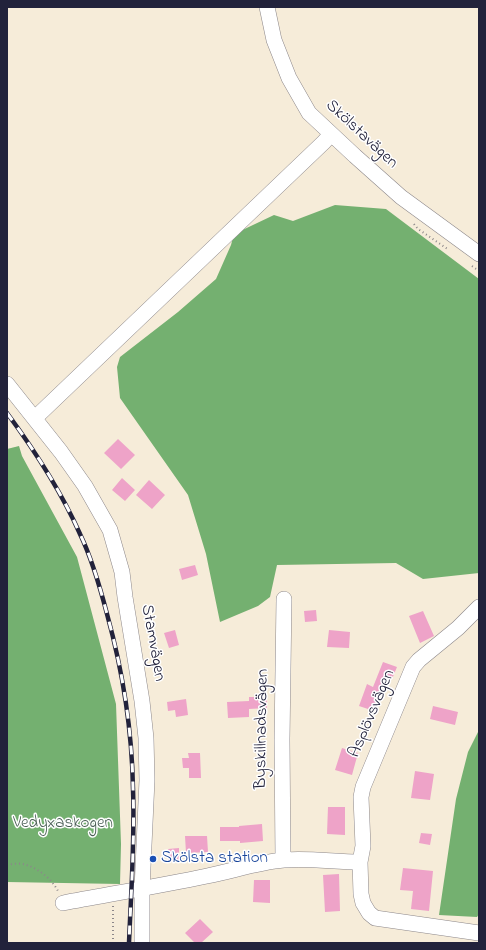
<!DOCTYPE html>
<meta charset="utf-8">
<style>
body{margin:0}
#map{position:relative;width:486px;height:950px;overflow:hidden;background:#f6ecd9;font-family:"Indie Flower",sans-serif}
canvas{display:block}
.frame{position:absolute;inset:0;border:8px solid #22223b;pointer-events:none}
</style>
<div id="map">
<canvas width="486" height="950"></canvas>
<div class="frame"></div>
</div>
<script>
const ctx = document.querySelector('canvas').getContext('2d');
ctx.lineJoin = 'round';
function fill(path, color) {
  ctx.fillStyle = color;
  ctx.fill(path, 'evenodd');
}
function strokePath(path, color, width, dash) {
  ctx.strokeStyle = color;
  ctx.lineWidth = width;
  ctx.lineCap = dash ? 'butt' : 'round';
  ctx.setLineDash(dash || []);
  ctx.stroke(path);
}
function drawText(font, color, halo, rows, align = 'center') {
  ctx.font = font + ' "Indie Flower",sans-serif';
  ctx.lineWidth = 3;
  ctx.setLineDash([]);
  ctx.textBaseline = 'middle';
  ctx.strokeStyle = halo;
  ctx.fillStyle = color;
  for (const [text, x, y, turn = 0] of rows) {
    ctx.save();
    ctx.translate(x, y);
    ctx.rotate((+turn || 0) * Math.PI / 180);
    ctx.textAlign = isNaN(turn) ? turn : align;
    if (halo) ctx.strokeText(text, 0, 0);
    ctx.fillText(text, 0, 0);
    ctx.restore();
  }
}
const forest = new Path2D(`
 M335,205L386,209L479,279V573L423,579L396,563L277,565L270,597L258,606L220,622L206,554L188,495L120,398L117,367L120,357L178,312L216,279L231,245L234,234L274,215L293,221Z
 M19,446L22,456L77,557L116,704L121,844L120,884L7,882V449Z
 M479,730V914L477,917L439,915L456,799L468,752Z`);
const building = new Path2D(`
 M118,439L135,455L121,469L104,453Z
 M122,478L135,490L125,501L112,490Z
 M149,480L165,495L152,509L136,495Z
 M195,565L198,575L182,580L179,569Z
 M316,610L317,621L305,622L304,611Z
 M423,611L434,636L420,643L409,616Z
 M175,630L179,645L169,648L164,633Z
 M329,630L350,632L349,648L327,647Z
 M383,662L397,667L392,679L385,677L374,711L359,706L367,684L373,687Z
 M249,697H267V708L249,709V717L228,718L227,702L249,701Z
 M186,699L188,715L176,717L175,710L168,711L167,702Z
 M433,706L458,712L455,725L430,719Z
 M342,748L358,753L352,775L335,770Z
 M188,753H200L201,778H189V768H183L182,758H189Z
 M415,771L434,774L430,800L411,798Z
 M328,807H345V835L327,834Z
 M262,824L263,841L240,843V841H220V827H239V826Z
 M421,833L432,834L430,845L419,843Z
 M185,836H207L208,852L186,853Z
 M179,848V862H168V849Z
 M403,868L433,871L429,911L411,909L413,891L400,890Z
 M339,874L340,911L325,912L323,875Z
 M254,880H270V903L253,902Z
 M200,919L213,932L201,943H195L185,933Z`);
const path = new Path2D(`
 M414,224L418,229L449,250
 M472,266L479,271
 M7,865C12,864 18,863 23,864C37,867 52,879 58,891
 M113,943V906`);
const minor = new Path2D(`
 M267,7L274,40L289,78L309,113L355,156L401,197L479,254
 M7,384L61,452L85,486L110,530L122,572L125,597L142,701L146,738L147,780L142,889V943
 M35,418L324,142L331,134
 M479,607L458,628L419,660L413,667L363,787L361,797L363,846L360,862L361,894L363,903L369,913L375,918L479,933
 M283,860L282,740L284,599
 M63,903C111,894 159,886 207,876C233,871 258,862 284,860C310,858 335,862 360,862`);
const rail = new Path2D(`
 M7,413C35,451 61,491 80,534C92,559 100,587 107,614C123,672 132,729 133,789C135,840 131,892 129,943`);
const markers = [
 [153,859,4,"#1a4fb4"]
];
const streetNames = [
 ["Skölstavägen",361,135,43],
 ["Stamvägen",152,643,80],
 ["Asplövsvägen",373,714,-67],
 ["Byskillnadsvägen",263,729,-89]
];
const parkNames = [
 ["Vedyxaskogen",63,824]
];
const transitNames = [
 ["Skölsta station",161,859]
];
fill(forest, '#74b070');
fill(building, '#eea3c8');
strokePath(minor, '#8c878a', 16);
strokePath(path, '#8c878a', 2, [1, 3]);
strokePath(minor, '#fff', 15);
strokePath(rail, '#22223b', 4.5);
strokePath(rail, '#fff', 3, [9]);
for (const [x, y, r, color] of markers) {
  const dot = new Path2D();
  dot.arc(x, y, r, 0, 2 * Math.PI);
  ctx.fillStyle = color;
  ctx.fill(dot);
  strokePath(dot, '#fff', 1.5);
}
drawText('17px', '#22223b', '#fff', streetNames);
drawText('17px', '#495e54', '#fff', parkNames);
drawText('17px', '#164399', '#fff', transitNames, 'left');
</script>
